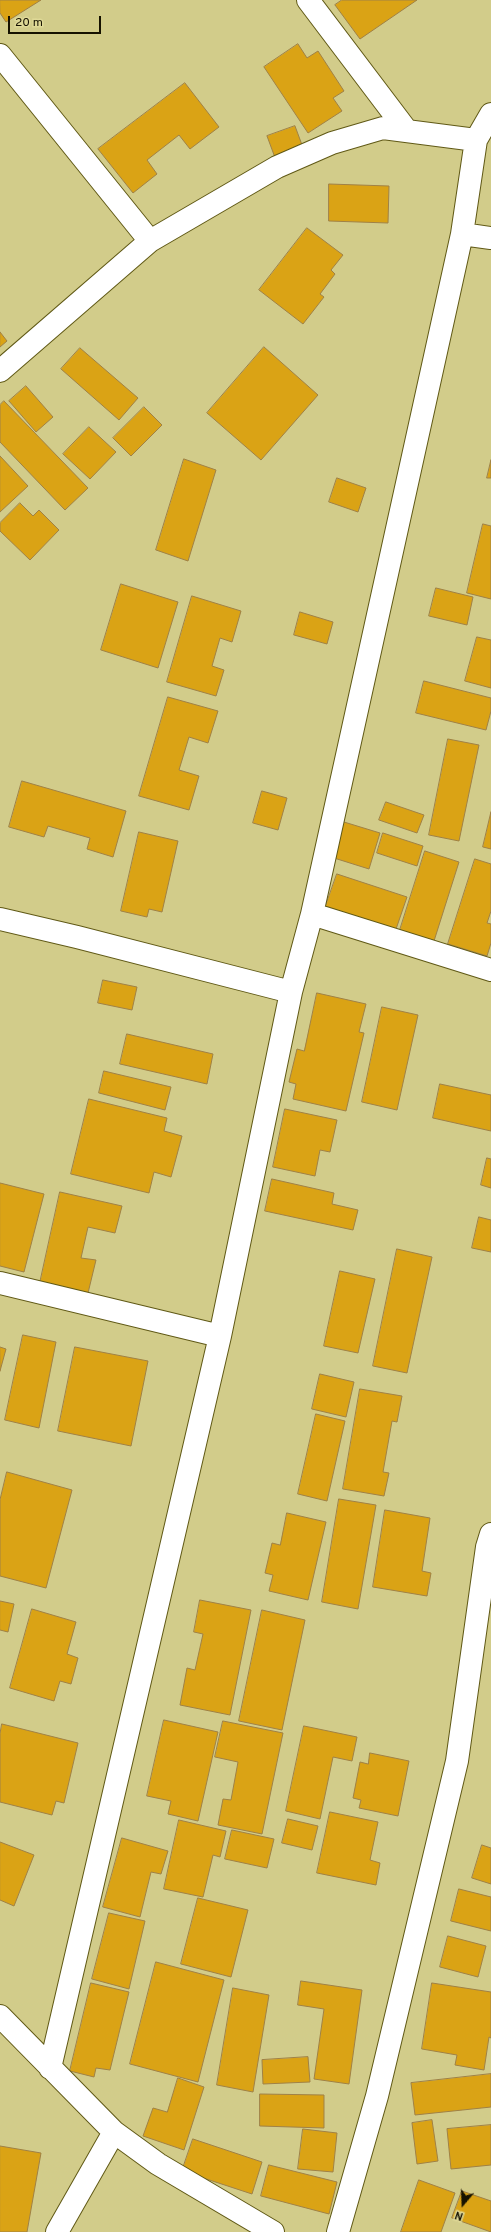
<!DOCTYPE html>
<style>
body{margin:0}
#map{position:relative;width:491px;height:2232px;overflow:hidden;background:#d2cc8a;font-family:Overpass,sans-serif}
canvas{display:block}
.north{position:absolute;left:443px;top:2184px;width:40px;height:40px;-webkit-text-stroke:3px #dfd997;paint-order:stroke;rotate:199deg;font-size:11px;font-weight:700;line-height:16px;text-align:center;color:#161200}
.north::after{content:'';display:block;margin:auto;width:14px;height:18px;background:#161200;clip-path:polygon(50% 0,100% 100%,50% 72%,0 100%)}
.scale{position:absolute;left:8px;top:16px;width:93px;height:18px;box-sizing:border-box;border:2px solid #161200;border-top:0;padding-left:5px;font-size:12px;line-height:14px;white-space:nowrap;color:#161200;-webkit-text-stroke:3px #dfd997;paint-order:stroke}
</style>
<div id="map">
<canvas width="491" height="2232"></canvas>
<div class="north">N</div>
<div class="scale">20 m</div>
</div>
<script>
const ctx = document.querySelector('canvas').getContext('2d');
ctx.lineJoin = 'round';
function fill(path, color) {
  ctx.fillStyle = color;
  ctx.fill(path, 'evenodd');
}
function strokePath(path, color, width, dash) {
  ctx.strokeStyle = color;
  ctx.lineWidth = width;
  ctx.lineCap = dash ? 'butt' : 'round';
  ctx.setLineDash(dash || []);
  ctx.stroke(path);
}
const building = new Path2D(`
 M0,0H41L6,22L0,13Z
 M342,0H417L360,39L335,5Z
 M298,44L307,58L318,51L344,91L333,98L342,111L308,133L264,67Z
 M185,83L219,127L190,149L179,135L147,160L157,174L133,193L98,149Z
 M295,126L305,153L277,163L267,136Z
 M329,184L389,186L388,223L329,221Z
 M307,228L343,255L331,270L335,274L320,294L324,297L303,324L259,290Z
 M0,332L7,341L0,347Z
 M264,347L318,395L261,460L207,413Z
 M80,348L138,398L119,420L61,369Z
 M26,386L53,417L36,432L9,401Z
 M4,401L88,488L65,510L0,442V405Z
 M144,407L162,425L131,456L113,438Z
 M89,427L116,452L90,479L63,454Z
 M0,456L28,486L0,512Z
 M184,459L216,470L188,561L156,550Z
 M491,460V478H487Z
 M337,478L366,488L358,512L329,502Z
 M20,503L33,516L39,510L59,530L30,560L0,531V523Z
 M483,524L491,526V599L467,593Z
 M121,584L178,602L158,668L101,650Z
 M436,588L473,597L467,625L429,616Z
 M192,596L241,611L232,642L220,638L212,666L224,670L216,696L167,682Z
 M300,612L333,622L327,644L294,635Z
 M477,637L491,640V688L465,681Z
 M424,681L491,698V711L486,730L416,713Z
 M168,697L218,711L208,743L189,737L179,770L199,776L189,810L139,796Z
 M448,739L479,745L459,841L429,835Z
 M22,781L126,811L113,857L87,849L90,838L48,826L44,837L9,827Z
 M262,791L287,798L278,830L253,823Z
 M386,802L424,815L417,833L379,820Z
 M491,812V849L483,847Z
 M344,822L380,833L369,869L334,858Z
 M139,832L178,841L162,912L149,909L147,917L121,911Z
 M383,833L423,846L417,866L377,853Z
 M425,851L459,862L434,941L400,930Z
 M475,859L491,864V911L487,923L491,924V943L487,956L448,944Z
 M337,874L407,897L394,935L324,911Z
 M103,980L137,987L132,1010L98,1003Z
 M317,993L366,1004L359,1032L364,1033L346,1111L293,1099L296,1084L289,1082L297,1049L304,1051Z
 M382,1007L418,1015L397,1110L362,1102Z
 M127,1034L213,1054L207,1084L120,1064Z
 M104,1071L171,1087L165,1110L99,1093Z
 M440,1084L491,1095V1131L433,1118Z
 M89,1099L167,1118L164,1131L182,1136L171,1177L154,1172L149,1193L71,1174Z
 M285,1109L337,1120L330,1152L320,1150L315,1176L273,1167Z
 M487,1158L491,1159V1188L481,1185Z
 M272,1179L334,1193L332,1204L358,1210L353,1230L265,1211Z
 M0,1183L44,1194L24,1272L0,1266Z
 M60,1192L122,1206L115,1233L88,1227L81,1258L96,1260L88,1293L40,1283Z
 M479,1217L491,1220V1252L472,1248Z
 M397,1249L432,1257L407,1373L373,1366Z
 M340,1271L375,1279L358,1353L324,1346Z
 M23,1335L56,1342L39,1428L5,1420Z
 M0,1347L6,1349L0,1371Z
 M75,1347L148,1361L131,1446L58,1431Z
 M320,1374L354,1382L346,1417L312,1409Z
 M360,1389L402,1396L397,1422L392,1421L383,1472L389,1473L384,1496L343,1489Z
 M316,1414L345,1421L327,1501L298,1494Z
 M7,1472L72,1490L46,1588L0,1576V1500Z
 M339,1499L376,1505L358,1609L322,1602Z
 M385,1510L430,1518L422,1571L431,1573L427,1596L373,1587Z
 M287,1513L326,1522L308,1600L269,1591L273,1575L265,1573L272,1543L280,1545Z
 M200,1600L251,1610L230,1715L180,1705L187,1668L195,1670L203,1634L194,1632Z
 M0,1601L14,1604L8,1632L0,1630Z
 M32,1609L76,1622L67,1654L78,1658L71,1684L60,1681L54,1701L10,1688Z
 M262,1610L305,1620L282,1730L239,1721Z
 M164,1720L218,1732L198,1821L168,1814L171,1801L147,1796Z
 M223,1721L283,1733L262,1834L218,1825L223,1799L231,1800L238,1762L215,1757Z
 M2,1724L78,1743L64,1803L56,1801L52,1815L0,1802V1734Z
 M304,1726L357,1737L352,1761L333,1757L320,1819L286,1811Z
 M370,1753L409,1761L398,1816L359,1808L361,1800L353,1798L360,1762L368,1764Z
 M330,1812L378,1822L370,1860L380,1863L376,1885L317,1873Z
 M288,1819L318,1826L312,1850L282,1843Z
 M179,1820L226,1831L220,1857L213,1855L203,1897L164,1889Z
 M232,1830L274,1839L267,1868L225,1859Z
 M122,1838L168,1851L161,1874L151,1872L140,1917L103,1907Z
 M0,1842L34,1855L14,1906L0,1900Z
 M482,1845L491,1848V1884L472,1878Z
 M459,1889L491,1897V1931L451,1921Z
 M198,1898L248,1910L231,1977L181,1964Z
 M109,1913L145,1921L129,1989L92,1979Z
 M448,1936L486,1946L478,1977L440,1967Z
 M156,1962L224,1980L198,2082L130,2064Z
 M301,1981L362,1990L349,2084L314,2079L324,2009L298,2005Z
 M91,1983L129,1992L110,2070L96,2068L94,2077L70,2071Z
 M432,1983L491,1992V2038L489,2037L484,2070L455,2065L457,2055L422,2049Z
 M233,1988L269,1995L253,2092L217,2085Z
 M308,2057L310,2082L263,2084L262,2060Z
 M491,2074V2107L415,2115L411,2083Z
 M178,2078L204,2087L184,2150L143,2136L153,2108L167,2112Z
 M260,2094L324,2095V2128L260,2126Z
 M432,2120L438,2161L417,2164L412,2123Z
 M491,2125V2165L451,2169L447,2129Z
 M303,2129L337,2133L333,2172L298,2169Z
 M193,2139L262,2162L252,2194L182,2171Z
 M0,2146L41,2153L27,2232H0Z
 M269,2165L337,2182L329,2214L261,2196Z
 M419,2180L455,2193L441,2232H401Z
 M462,2191L491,2201V2232L452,2218Z`);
const minor = new Path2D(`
 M308,0L407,131
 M0,55L150,241
 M462,234L491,238
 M0,371L150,241L277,167L332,143L383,128L476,140
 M312,914L491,970
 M0,919L77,937L291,992
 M0,1283L220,1336
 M0,2016L114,2132L158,2164L273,2232
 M50,2068L220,1336L291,992L312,914L462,234L476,140L491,114
 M57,2232L114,2132
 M338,2232L377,2096L457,1761L487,1547L491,1534`);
fill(building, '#daa315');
strokePath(building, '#9f8146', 1);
strokePath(minor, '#605916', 24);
strokePath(minor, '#fff', 22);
</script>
